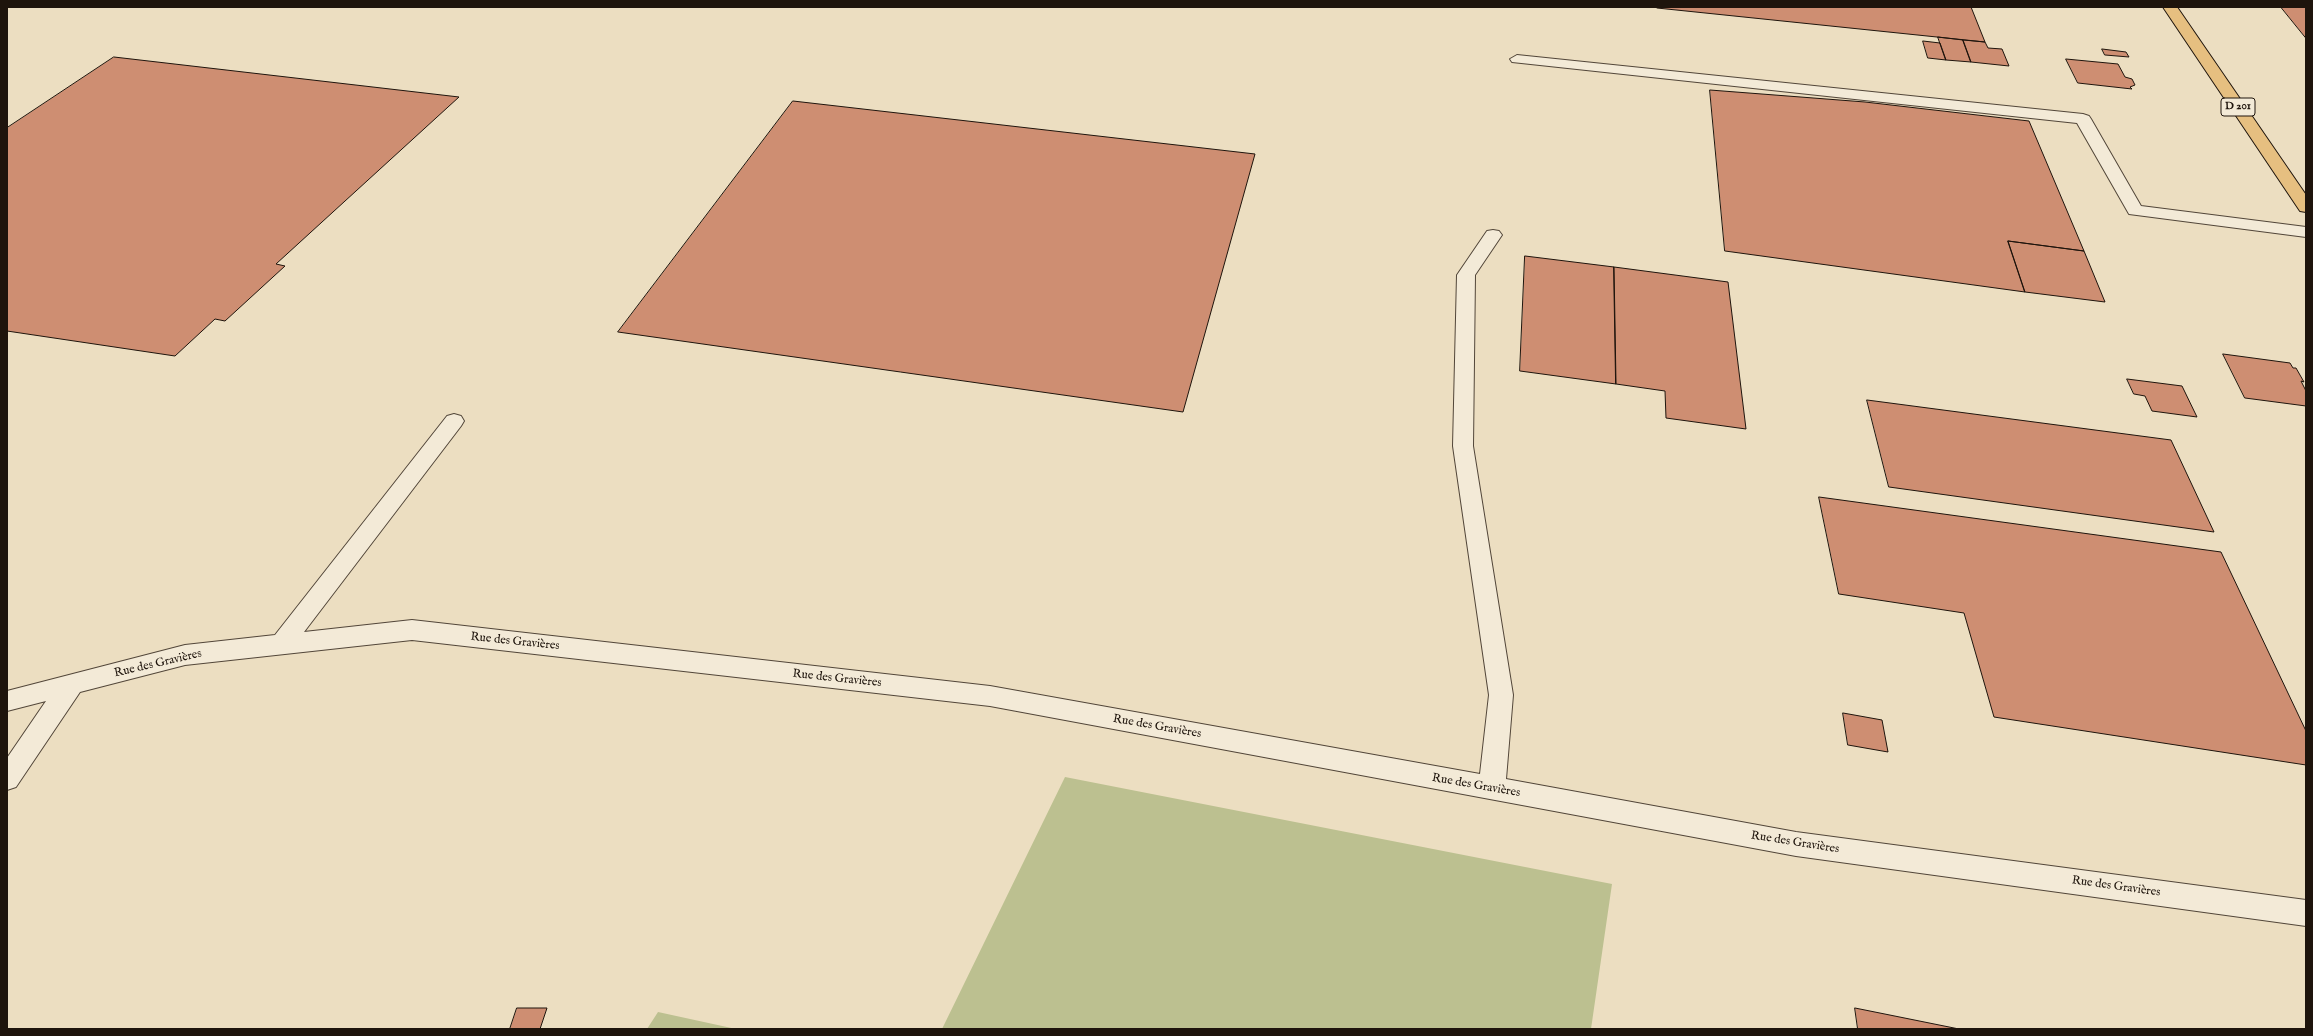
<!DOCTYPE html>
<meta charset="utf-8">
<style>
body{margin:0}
#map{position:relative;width:2313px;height:1036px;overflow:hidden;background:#ecdec1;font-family:"IM FELL English",serif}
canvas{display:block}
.frame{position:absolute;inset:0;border:8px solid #1e140c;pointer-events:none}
</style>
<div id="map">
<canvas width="2313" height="1036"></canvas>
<div class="frame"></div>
</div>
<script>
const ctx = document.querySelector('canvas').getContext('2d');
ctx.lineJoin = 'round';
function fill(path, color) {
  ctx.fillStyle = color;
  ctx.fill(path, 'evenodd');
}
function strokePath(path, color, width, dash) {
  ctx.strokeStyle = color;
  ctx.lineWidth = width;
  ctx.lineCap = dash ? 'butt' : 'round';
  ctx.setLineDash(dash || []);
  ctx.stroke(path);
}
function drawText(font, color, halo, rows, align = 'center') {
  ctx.font = font + ' "IM FELL English",serif';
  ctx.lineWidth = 4;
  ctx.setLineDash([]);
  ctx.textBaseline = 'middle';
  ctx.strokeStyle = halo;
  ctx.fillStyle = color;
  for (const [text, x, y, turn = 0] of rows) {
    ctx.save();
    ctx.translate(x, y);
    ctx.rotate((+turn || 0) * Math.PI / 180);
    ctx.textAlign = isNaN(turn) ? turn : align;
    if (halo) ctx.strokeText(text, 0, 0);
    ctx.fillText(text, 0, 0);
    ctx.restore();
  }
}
const green = new Path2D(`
 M1065,777L1612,884L1591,1029H942Z
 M658,1012L736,1029H647Z`);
const building = new Path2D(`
 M1657,7H1971L1985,42L1657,8Z
 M2281,7H2306V38Z
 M1938,37L1963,40L1971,62L1946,60Z
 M1963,40L1985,42L1988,48L2002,49L2009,66L1971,62Z
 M1923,41L1940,43L1946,60L1928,58Z
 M2102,49L2126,52L2129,57L2105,55Z
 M114,57L459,97L276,264L285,266L225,321L215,319L175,356L7,331V128Z
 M2066,59L2118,64L2125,77L2132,79L2135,85L2130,87L2132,89L2078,83Z
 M1710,90L1865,102L2029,121L2084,251L2008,241L2025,292L1725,251Z
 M793,101L1255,154L1183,412L618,332Z
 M2008,241L2084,251L2105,302L2025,292Z
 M1525,256L1614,267L1616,384L1520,371Z
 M1614,267L1728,282L1746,429L1666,418L1665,391L1616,384Z
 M2223,354L2290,363L2293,368H2296L2304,382L2301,381L2306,391V406L2245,398Z
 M2127,379L2182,386L2197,417L2152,411L2145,396L2134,394Z
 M1867,400L2171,440L2214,532L1889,487Z
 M1819,497L2221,552L2306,731V765L1994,717L1964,613L1839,594Z
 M1843,713L1882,720L1888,752L1848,745Z
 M517,1008H547L540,1029H510Z
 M1855,1008L1959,1029H1858Z`);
const minor = new Path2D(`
 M1517,55L2083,114L2089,116L2091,119L2141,206L2306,227V237L2129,214L2077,123L1512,62L1510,59Z
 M1493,230L1499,231L1502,235L1475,275L1473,446L1513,695L1506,779L1796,832L2306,900V926L1796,856L990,706L412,640L185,665L80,692L16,787L7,790V758L46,701L7,711V691L185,645L275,635L447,416L454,414L461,416L464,421L461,426L304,632L412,620L990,686L1480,774L1489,695L1453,446L1457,275L1487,231Z`);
const major = new Path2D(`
 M2163,7H2177L2306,195V212L2300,211Z`);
const shields = [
 [2238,107,34]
];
const shieldNames = [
 ["D 201",2238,107]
];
const streetNames = [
 ["Rue des Gravières",515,642,6],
 ["Rue des Gravières",158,664,-13],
 ["Rue des Gravières",837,679,6],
 ["Rue des Gravières",1157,727,10],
 ["Rue des Gravières",1476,786,10],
 ["Rue des Gravières",1795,843,9],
 ["Rue des Gravières",2116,887,8]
];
fill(green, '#bcc090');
fill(building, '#ce8e72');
strokePath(building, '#1e140c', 1);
strokePath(minor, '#524639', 2);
strokePath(major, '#1e140c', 2);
fill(minor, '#f3ead7');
fill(major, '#e6bf80');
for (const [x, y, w] of shields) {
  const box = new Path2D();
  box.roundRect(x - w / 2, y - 9, w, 18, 3);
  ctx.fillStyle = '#f3ead7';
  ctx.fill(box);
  strokePath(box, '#1e140c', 1);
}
drawText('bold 11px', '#1e140c', null, shieldNames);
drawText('12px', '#1e140c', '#f3ead7', streetNames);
</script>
